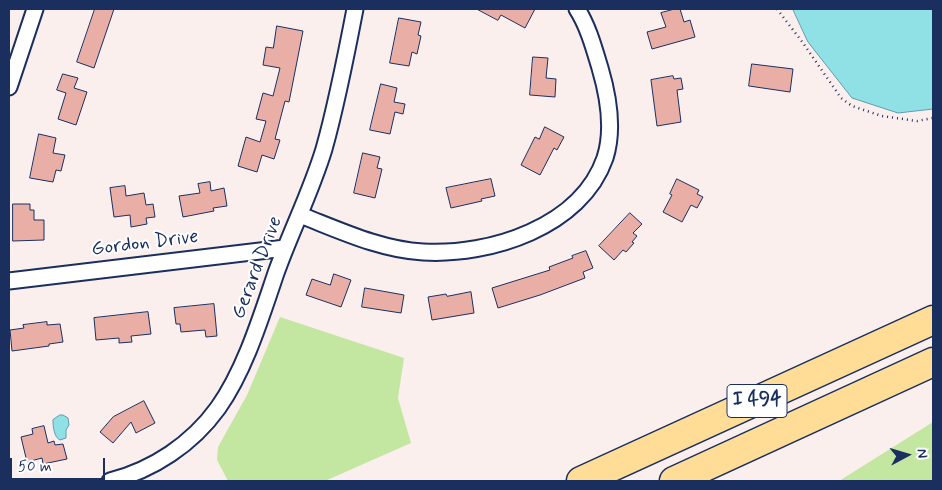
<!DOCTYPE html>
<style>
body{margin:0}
#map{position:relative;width:942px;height:490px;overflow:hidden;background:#fbefed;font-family:Mynerve,sans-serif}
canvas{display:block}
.frame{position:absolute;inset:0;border:10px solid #1b2f5e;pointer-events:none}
.north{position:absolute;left:882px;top:430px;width:50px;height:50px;-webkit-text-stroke:4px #fff;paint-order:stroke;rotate:84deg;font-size:14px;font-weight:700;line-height:20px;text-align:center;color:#1b2f5e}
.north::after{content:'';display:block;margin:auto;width:18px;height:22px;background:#1b2f5e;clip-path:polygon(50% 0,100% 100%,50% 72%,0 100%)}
.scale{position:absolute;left:10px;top:458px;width:95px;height:22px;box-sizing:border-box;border:2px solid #1b2f5e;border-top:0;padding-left:6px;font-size:15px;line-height:18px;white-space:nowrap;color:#1b2f5e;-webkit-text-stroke:4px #fff;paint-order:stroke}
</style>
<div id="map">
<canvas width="942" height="490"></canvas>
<div class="frame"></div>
<div class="north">N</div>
<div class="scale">50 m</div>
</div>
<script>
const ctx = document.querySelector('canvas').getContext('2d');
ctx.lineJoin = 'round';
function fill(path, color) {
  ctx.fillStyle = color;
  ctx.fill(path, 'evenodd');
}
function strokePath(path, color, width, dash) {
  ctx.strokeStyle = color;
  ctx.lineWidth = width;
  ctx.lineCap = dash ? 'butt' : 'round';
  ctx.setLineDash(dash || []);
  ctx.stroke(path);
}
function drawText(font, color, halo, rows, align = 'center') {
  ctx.font = font + ' Mynerve,sans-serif';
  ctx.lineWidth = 4;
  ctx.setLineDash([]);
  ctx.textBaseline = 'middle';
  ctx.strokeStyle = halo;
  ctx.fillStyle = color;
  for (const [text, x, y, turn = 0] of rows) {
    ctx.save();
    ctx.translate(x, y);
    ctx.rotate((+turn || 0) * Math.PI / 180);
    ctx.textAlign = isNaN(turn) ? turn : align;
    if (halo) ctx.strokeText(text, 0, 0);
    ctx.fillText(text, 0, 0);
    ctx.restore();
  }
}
const green = new Path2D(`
 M280,317L404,358L398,398L411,443L325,481H228L217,460L218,447L247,395Z
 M933,422V481H839Z`);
const water = new Path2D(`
 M793,9H933V109L898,113L852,98L808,42Z
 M60,415H63L68,418L69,425L66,430V438L60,440C54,437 53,427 53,420Z`);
const building = new Path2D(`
 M95,9H114L94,68L77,62Z
 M477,9H535L525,28L501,15L498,20Z
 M675,9H680L684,22L690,20L695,37L652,49L647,32L666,27L661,13Z
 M399,18L421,22L418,35L421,36L417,54L412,52L409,66L390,63Z
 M277,26L303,31L289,102L285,101L275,139L280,140L274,159L262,155L257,172L238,166L246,137L260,142L266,121L256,119L263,93L273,96L280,68L263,65L266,47L273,48Z
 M533,57L548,58L546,78L556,79L555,97L530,95Z
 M752,64L793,69L790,92L749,86Z
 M63,74L78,78L74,88L87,92L76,125L58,119L66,93L57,90Z
 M673,76L674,79L681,78L683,89L677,90L681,122L657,126L651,80Z
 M381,84L397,88L394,102L405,104L403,114L395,112L390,134L370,130Z
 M545,127L564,137L557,150L554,148L540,175L521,165L535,137L539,139Z
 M39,134L56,138L53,153L65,155L61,171L56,170L53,182L30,178Z
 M363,153L380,157L377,168L382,169L375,198L354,193Z
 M491,179L495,196L481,199L482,201L451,208L446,188Z
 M677,179L699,190L697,194L703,197L697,208L691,205L682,222L663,212L672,195L670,194Z
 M210,182L211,191L224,188L227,206L213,208L214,211L183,217L179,196L200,193L198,184Z
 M125,186L126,196L144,193L146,205L153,204L155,217L146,218L147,224L131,227L130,215L114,217L110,188Z
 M13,204H30V210H34V220H44V240L13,241Z
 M630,213L642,224L633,233L637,236L632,242L634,243L626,252L623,250L614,260L599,246Z
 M586,251L593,268L583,272L585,278L540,295L498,308L492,288L550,270L549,267L573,258L572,256Z
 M334,274L351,280L341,307L306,295L312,279L330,285Z
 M365,288L404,295L401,313L362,307Z
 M471,292L474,313L432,320L428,297L446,294L447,296Z
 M214,304L217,336L206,337L205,330L181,332L180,324H176L174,308Z
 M148,312L151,334L131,336L132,342L119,343V338L96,340L94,318Z
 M47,322V325L60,324L63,342L49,344V346L12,351L10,330L24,328L23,325Z
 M144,401L155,423L136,433L131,422L113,443L100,432L113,417Z
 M44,426L48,443L54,441L55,445L63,444L67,459L43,464L42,458L27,462L21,437L33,434L32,429Z`);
const path = new Path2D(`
 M777,9L803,43L841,98L852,106L882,116L917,121L933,118`);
const minor = new Path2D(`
 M9,87L35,9
 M300,215C339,230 381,250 423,252C490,256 581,227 605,158C614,130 608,95 600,68C594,48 588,26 577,9
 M9,281L285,248
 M110,481C153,470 192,444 218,408C245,370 261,317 276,273C291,231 311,192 324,149C337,103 346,56 355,9`);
const motorway = new Path2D(`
 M581,481L933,320
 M674,481L933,362`);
const shields = [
 [757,401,60]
];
const shieldNames = [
 ["I 494",757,401]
];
const streetNames = [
 ["Gordon Drive",145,244,-7],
 ["Gerard Drive",258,268,-69]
];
fill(green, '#c3e7a0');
fill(water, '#8fe1e6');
strokePath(water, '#619ab0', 1);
fill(building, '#e9afa6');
strokePath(building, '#1b2f5e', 1);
strokePath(minor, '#1b2f5e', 19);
strokePath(motorway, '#1b2f5e', 31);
strokePath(path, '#1b2f5e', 2.5, [1, 4]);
strokePath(minor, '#fff', 15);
strokePath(motorway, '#ffdd96', 28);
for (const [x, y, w] of shields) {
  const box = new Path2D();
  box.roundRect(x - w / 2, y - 16.5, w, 33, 4);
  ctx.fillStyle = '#fff';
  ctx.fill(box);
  strokePath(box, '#1b2f5e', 1);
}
drawText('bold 19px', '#1b2f5e', null, shieldNames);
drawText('20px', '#1b2f5e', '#fff', streetNames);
</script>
